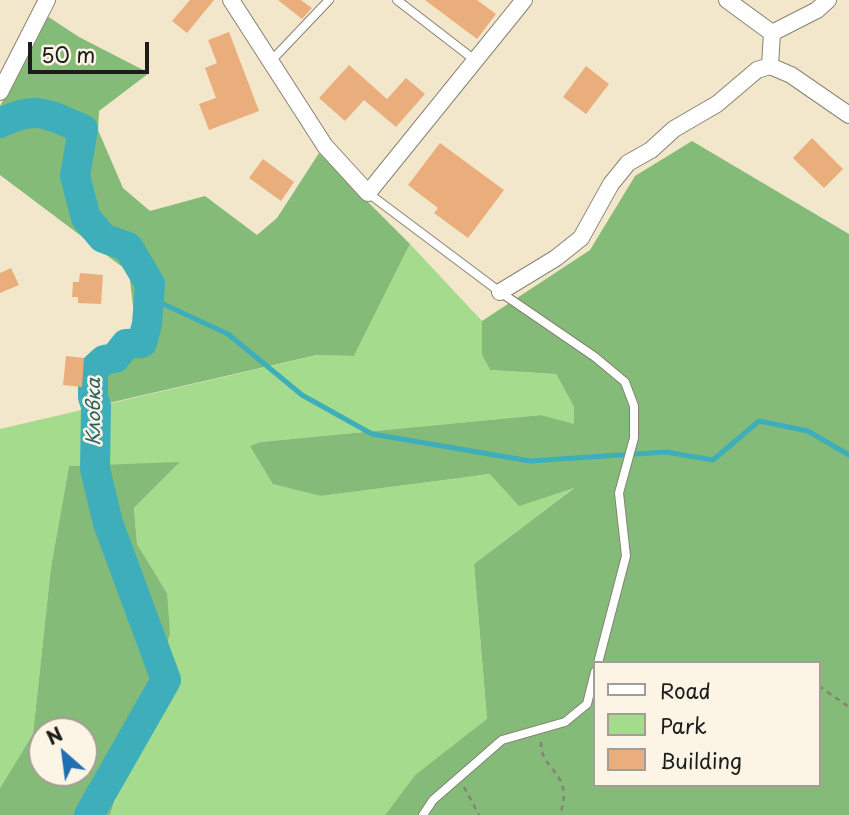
<!DOCTYPE html>
<meta charset="utf-8">
<style>
body{margin:0}
#map{position:relative;width:849px;height:815px;overflow:hidden;background:#f2e7cb;font-family:"Playpen Sans",sans-serif}
canvas{display:block}
.legend{position:absolute;left:593px;top:661px;width:228px;height:126px;box-sizing:border-box;background:#fcf5e5;border:2px solid #a29e95;margin:0;padding:9px 12px;list-style:none;font-size:21px;color:#1c1c1c}
.legend li{display:flex;align-items:center;gap:14px;height:35px}
.legend b{width:35px;border:2px solid #a29e95}
.north{position:absolute;left:28px;top:717px;width:70px;height:70px;box-sizing:border-box;background:#fcf5e5;border:2px solid #a29e95;border-radius:50%;rotate:332deg;font-size:19px;font-weight:700;line-height:28px;text-align:center;color:#1c1c1c}
.north::after{content:'';display:block;margin:auto;width:24px;height:32px;background:#1f6fb2;clip-path:polygon(50% 0,100% 100%,50% 72%,0 100%)}
.scale{position:absolute;left:28px;top:42px;width:121px;height:32px;box-sizing:border-box;border:4px solid #1c1c1c;border-top:0;padding-left:9px;font-size:21px;line-height:24px;white-space:nowrap;color:#1c1c1c;-webkit-text-stroke:5px #fcf5e5;paint-order:stroke}
</style>
<div id="map">
<canvas width="849" height="815"></canvas>
<ul class="legend">
<li><b style="height:9px;background:#fff"></b>Road</li>
<li><b style="height:19px;background:#a5db8c"></b>Park</li>
<li><b style="height:19px;background:#eaae7c"></b>Building</li>
</ul>
<div class="north">N</div>
<div class="scale">50 m</div>
</div>
<script>
const ctx = document.querySelector('canvas').getContext('2d');
ctx.lineJoin = 'round';
function fill(path, color) {
  ctx.fillStyle = color;
  ctx.fill(path, 'evenodd');
}
function strokePath(path, color, width, dash) {
  ctx.strokeStyle = color;
  ctx.lineWidth = width;
  ctx.lineCap = dash ? 'butt' : 'round';
  ctx.setLineDash(dash || []);
  ctx.stroke(path);
}
function drawText(font, color, halo, rows, align = 'center') {
  ctx.font = font + ' "Playpen Sans",sans-serif';
  ctx.lineWidth = 5;
  ctx.setLineDash([]);
  ctx.textBaseline = 'middle';
  ctx.strokeStyle = halo;
  ctx.fillStyle = color;
  for (const [text, x, y, turn = 0] of rows) {
    ctx.save();
    ctx.translate(x, y);
    ctx.rotate((+turn || 0) * Math.PI / 180);
    ctx.textAlign = isNaN(turn) ? turn : align;
    if (halo) ctx.strokeText(text, 0, 0);
    ctx.fillText(text, 0, 0);
    ctx.restore();
  }
}
const green = new Path2D(`
 M410,244L482,321V355L490,370L556,374L574,407L575,425L541,415L260,442L250,446L321,496L490,474L576,486L474,564L487,720L415,775L385,815H110L117,796L167,593L137,544L134,508L179,463L69,466L51,567L33,734L0,788V429L318,355L354,356Z`);
const forest = new Path2D(`
 M47,16L79,37L149,73L99,111L98,130L123,188L150,211L205,196L257,235L277,218L319,153L410,244L354,356L317,355L87,408L89,368L112,344L136,331L129,272L0,175V106Z
 M692,141L849,234V815H385L415,775L487,719L474,564L574,488L519,506L490,474L321,496L273,484L250,446L260,442L541,415L574,424V407L556,374L490,370L482,355V321L590,250L635,176ZM595,663H819V785H595Z
 M180,462L134,508L137,544L167,593L170,634L110,815H0V788L33,734L51,567L69,466ZM42,731H84V773H42Z`);
const stream = new Path2D(`
 M148,297L228,334L302,395L372,434L530,461L666,452L713,460L759,421L808,431L849,455`);
const river = new Path2D(`
 M0,123C37,105 47,114 83,129L75,176L86,218L103,238L128,247L150,284L147,324L142,343L126,344L115,358L104,360L93,370V397L96,406L95,469L108,523L166,680L89,815`);
const building = new Path2D(`
 M190,0H214L187,33L172,21Z
 M278,0H301L312,8L302,19Z
 M425,0H477L496,14L477,39Z
 M229,32L259,111L209,130L199,104L216,98L205,68L217,63L208,40Z
 M349,65L387,99L406,78L425,94L396,127L364,100L345,121L319,98Z
 M586,66L609,84L586,114L563,97Z
 M812,138L843,169L824,188L793,158Z
 M440,143L504,190L468,238L434,213L438,208L408,185Z
 M263,159L294,182L281,201L249,178Z
 M11,268L19,285L0,293V273Z
 M80,273L103,275L101,304L78,303V297H72L73,282H79Z
 M66,356L84,358L82,387L63,385Z`);
const path = new Path2D(`
 M819,686L849,707
 M541,742C540,772 575,771 560,815
 M464,787L479,815`);
const lane = new Path2D(`
 M397,0L476,61
 M271,61L329,0
 M368,193L500,292L595,357L625,382L634,406V438L619,493L626,556L598,663
 M423,815L433,800L502,740L565,722L587,704L595,672`);
const street = new Path2D(`
 M231,0L325,146L368,193L524,0
 M727,0L772,33L770,66
 M772,33L817,10L828,0
 M0,92L47,0
 M500,292L556,258L581,238L611,184L628,163L651,150L674,129L717,104L757,70L770,66L791,75L849,115`);
const waterNames = [
 ["Кловка",95,412,-90]
];
fill(green, '#a5db8c');
fill(forest, '#84bb78');
strokePath(stream, '#3eaeba', 5);
strokePath(river, '#3eaeba', 30);
fill(building, '#eaae7c');
strokePath(lane, '#878274', 10);
strokePath(street, '#878274', 18);
strokePath(path, '#878274', 2.5, [5, 5]);
strokePath(lane, '#fff', 8);
strokePath(street, '#fff', 16);
drawText('italic 19px', '#2b5e63', '#fcf5e5', waterNames);
</script>
